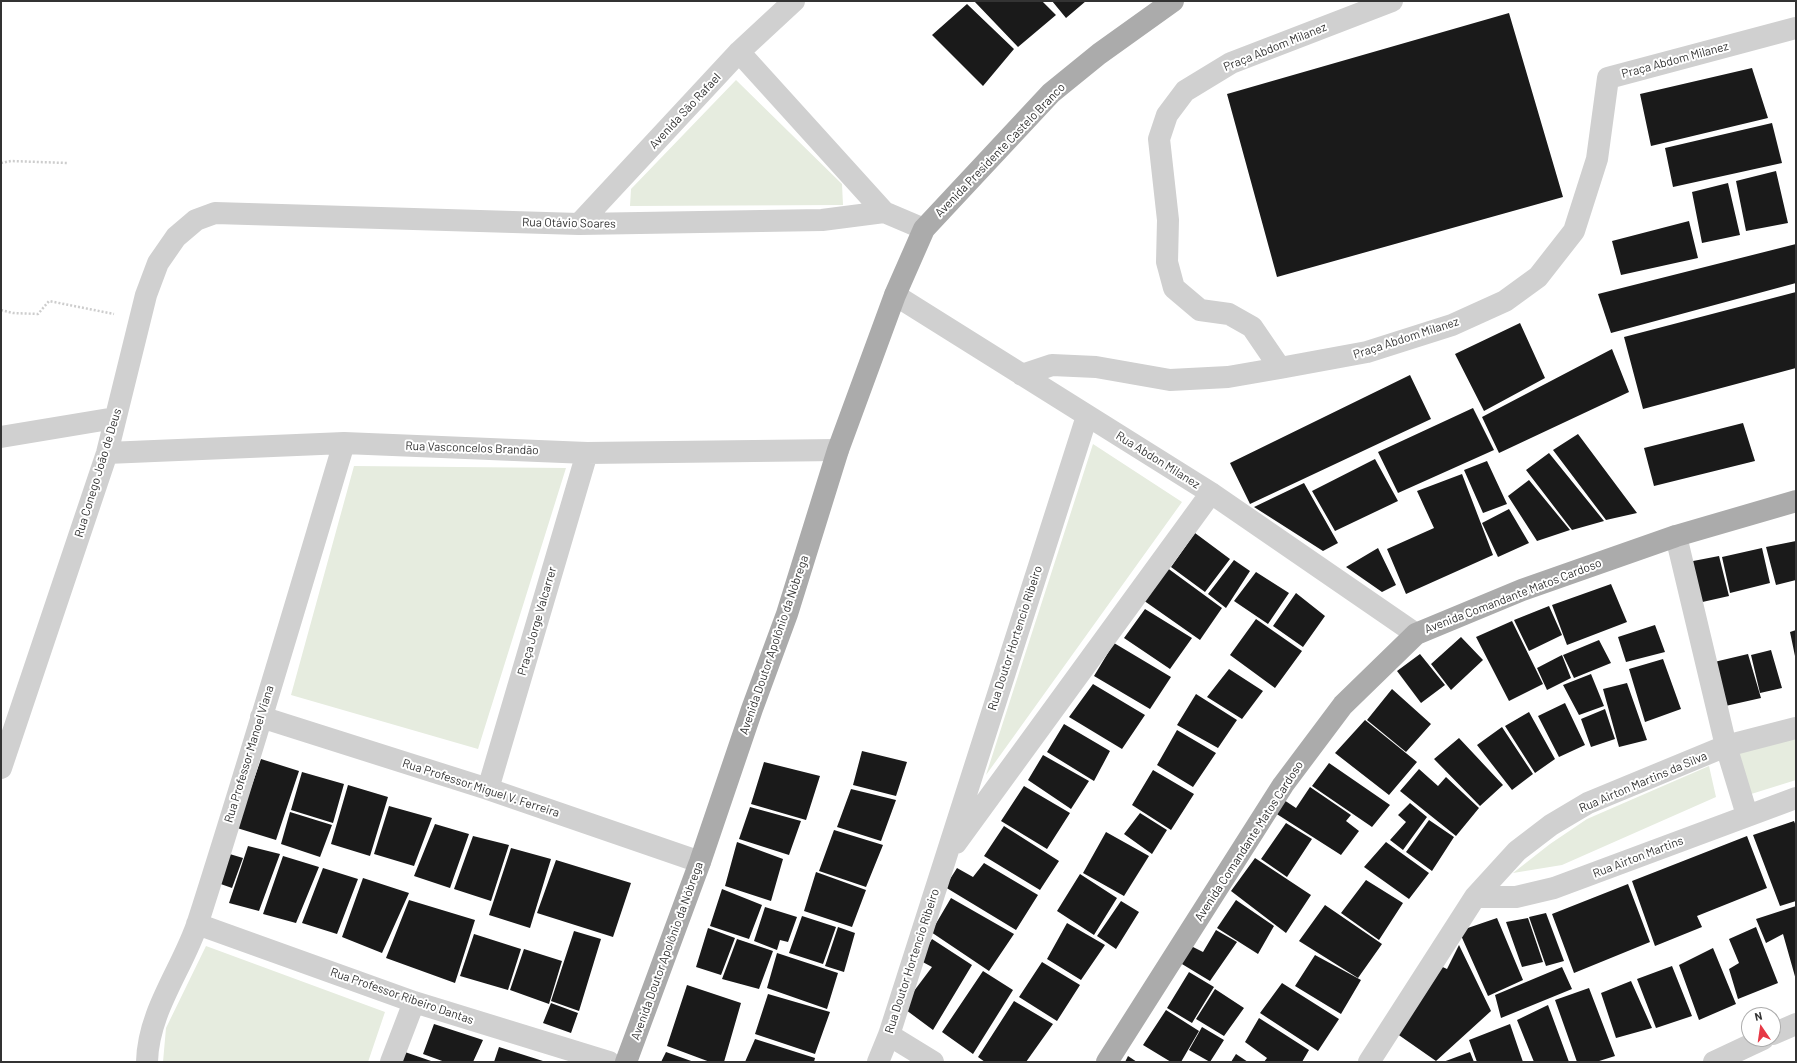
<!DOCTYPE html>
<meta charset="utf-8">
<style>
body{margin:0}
#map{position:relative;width:1797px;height:1063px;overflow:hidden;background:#fff;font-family:Barlow,sans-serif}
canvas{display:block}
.frame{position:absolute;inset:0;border:2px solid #333;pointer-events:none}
.north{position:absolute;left:1741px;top:1007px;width:40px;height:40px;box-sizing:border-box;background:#fff;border:1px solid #adadad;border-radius:50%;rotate:347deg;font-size:11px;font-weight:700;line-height:16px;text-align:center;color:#333}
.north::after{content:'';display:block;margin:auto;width:14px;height:18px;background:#e63946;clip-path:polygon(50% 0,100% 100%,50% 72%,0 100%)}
</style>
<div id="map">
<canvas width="1797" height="1063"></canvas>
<div class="frame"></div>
<div class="north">N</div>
</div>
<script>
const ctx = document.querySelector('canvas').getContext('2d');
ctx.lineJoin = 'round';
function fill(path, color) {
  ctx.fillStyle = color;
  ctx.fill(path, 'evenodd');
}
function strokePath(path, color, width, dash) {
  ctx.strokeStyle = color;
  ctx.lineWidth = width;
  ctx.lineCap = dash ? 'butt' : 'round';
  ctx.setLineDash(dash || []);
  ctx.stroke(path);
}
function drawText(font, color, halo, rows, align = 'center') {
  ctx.font = font + ' Barlow,sans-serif';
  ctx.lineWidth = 4;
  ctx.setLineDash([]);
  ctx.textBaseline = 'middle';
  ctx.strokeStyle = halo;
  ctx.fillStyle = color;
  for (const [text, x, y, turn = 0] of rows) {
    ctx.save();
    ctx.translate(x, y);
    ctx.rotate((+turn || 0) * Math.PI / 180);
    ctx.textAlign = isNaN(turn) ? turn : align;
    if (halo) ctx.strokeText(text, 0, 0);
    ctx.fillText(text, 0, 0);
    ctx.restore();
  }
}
const green = new Path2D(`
 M736,80L842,184L843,205L630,206L631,189Z
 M1093,444L1182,502L986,775Z
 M354,466L566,468L478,749L291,695Z
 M1796,735V780L1748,795L1735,750Z
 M1709,766L1716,797L1562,865L1513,873L1550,844L1587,819Z
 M206,946L385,1012L368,1062H163L166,1028Z`);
const building = new Path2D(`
 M974,1H1042L1056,15L1018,47Z
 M1052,1H1086L1066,18Z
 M967,4L1014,49L983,86L932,35Z
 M1509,13L1563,197L1277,277L1227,94Z
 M1752,68L1768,118L1651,146L1640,94Z
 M1772,123L1782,163L1673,187L1665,148Z
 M1776,171L1788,223L1746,231L1736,181Z
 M1728,183L1740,235L1702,243L1692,192Z
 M1689,221L1698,258L1621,275L1612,241Z
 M1796,244V283L1611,333L1598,294Z
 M1796,292V368L1643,409L1624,337Z
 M1520,323L1545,378L1484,411L1455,354Z
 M1612,349L1629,392L1499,453L1482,417Z
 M1410,375L1431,419L1250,504L1230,463Z
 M1473,408L1494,450L1398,493L1378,452Z
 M1743,423L1755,461L1654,486L1644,448Z
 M1578,434L1637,513L1606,520L1553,450Z
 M1549,453L1604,521L1572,530L1526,470Z
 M1375,459L1398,501L1335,531L1312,491Z
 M1487,461L1507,504L1483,513L1464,470Z
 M1462,474L1493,555L1406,594L1387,549L1434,528L1417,491Z
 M1529,480L1570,530L1537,541L1508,496Z
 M1304,483L1338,543L1323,551L1254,507Z
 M1509,509L1529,543L1498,557L1482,523Z
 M1195,533L1230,559L1205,592L1171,567Z
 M1796,541V580L1776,585L1766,547Z
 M1378,548L1396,585L1382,592L1346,567Z
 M1762,548L1770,583L1730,593L1722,557Z
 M1719,556L1729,596L1698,603L1688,562Z
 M1234,560L1250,571L1226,608L1208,594Z
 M1166,567L1222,608L1200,640L1143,600Z
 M1256,572L1289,593L1268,624L1234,601Z
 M1611,584L1627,622L1567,645L1552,605Z
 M1296,593L1325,616L1303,647L1273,626Z
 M1549,606L1562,635L1529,651L1514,620Z
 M1145,609L1192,638L1170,669L1124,638Z
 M1256,619L1302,651L1275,688L1230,655Z
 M1512,621L1543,684L1509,701L1476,637Z
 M1655,625L1665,652L1626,662L1618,637Z
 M1796,630V656H1795L1790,632Z
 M1461,637L1483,660L1451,690L1431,664Z
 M1599,640L1611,663L1574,678L1563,655Z
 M1114,643L1171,677L1150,709L1094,676Z
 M1771,650L1782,688L1760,693L1751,655Z
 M1420,654L1445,685L1421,703L1397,671Z
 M1748,654L1761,698L1721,707L1710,663Z
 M1562,655L1571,678L1547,690L1537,668Z
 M1663,659L1681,709L1645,722L1629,669Z
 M1229,669L1263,691L1242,719L1207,697Z
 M1591,674L1604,706L1579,715L1563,685Z
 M1627,683L1647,740L1619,747L1603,689Z
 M1093,684L1145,715L1122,749L1069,717Z
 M1392,689L1431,724L1406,752L1367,720Z
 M1196,694L1237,720L1218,748L1177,725Z
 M1565,703L1585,745L1559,757L1538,716Z
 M1605,709L1615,739L1591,747L1581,719Z
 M1529,712L1555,759L1535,773L1505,726Z
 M1365,720L1417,762L1389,795L1335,753Z
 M1064,724L1110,751L1094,781L1047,752Z
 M1502,727L1533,774L1512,790L1477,745Z
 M1177,730L1216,753L1193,787L1157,765Z
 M1459,738L1503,785L1480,806L1434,759Z
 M862,751L907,762L896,796L853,785Z
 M1043,755L1089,781L1071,809L1028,780Z
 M261,759L299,771L276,840L237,828Z
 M764,762L820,776L806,820L751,804Z
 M1329,763L1390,805L1372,827L1312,786Z
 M1419,769L1438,786L1446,777L1479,808L1456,836L1400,791Z
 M1153,770L1194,794L1171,830L1132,805Z
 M302,772L344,784L333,823L291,810Z
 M348,785L388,797L370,856L331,844Z
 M1024,786L1070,813L1047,849L1001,821Z
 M1310,787L1351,815L1346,821L1359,831L1341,855L1272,811L1281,798L1296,808Z
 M851,789L896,800L881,841L837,827Z
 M1410,803L1427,817L1403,850L1390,840L1406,822L1398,815Z
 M389,806L432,818L414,866L374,854Z
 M750,807L801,821L789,855L739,839Z
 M290,812L332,825L320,857L281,844Z
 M1140,813L1167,830L1152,854L1124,834Z
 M1429,820L1454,837L1432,871L1406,852Z
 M1794,821L1796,826V901L1780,906L1753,835Z
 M1286,823L1312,839L1287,877L1261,859Z
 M435,824L469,834L450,888L414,876Z
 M1004,826L1059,861L1040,890L984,856Z
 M834,830L883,845L866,887L819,871Z
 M1106,832L1149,856L1124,896L1083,873Z
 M473,836L509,845L491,901L454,889Z
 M1747,836L1767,888L1697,916L1702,927L1655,946L1632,881Z
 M737,842L783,859L771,901L725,886Z
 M1386,842L1429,873L1409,899L1364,867Z
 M248,846L280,854L259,911L229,903Z
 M511,848L551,859L530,928L489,915Z
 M223,852L243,858L232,888L215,882Z
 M283,856L319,867L296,923L263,914Z
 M1255,858L1311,895L1286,933L1231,891Z
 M556,860L631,883L613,937L537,913Z
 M984,863L1038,895L1016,930L945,887L957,868L973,877Z
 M323,868L358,879L337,934L302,923Z
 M816,872L866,890L852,927L804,911Z
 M1080,874L1117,898L1094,935L1057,911Z
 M363,878L409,893L382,953L342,937Z
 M1366,880L1403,903L1379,940L1341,913Z
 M1628,884L1650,942L1574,973L1552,914Z
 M722,889L762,905L749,939L710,926Z
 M951,898L1014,934L989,971L931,932Z
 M409,900L475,920L455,983L386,958Z
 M1236,900L1274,926L1258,954L1217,928Z
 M1121,901L1139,912L1116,949L1097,936Z
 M1325,905L1382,944L1358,978L1299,941Z
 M1796,906V980L1783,934L1766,943L1756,919Z
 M765,907L797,917L788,942L780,940L777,950L754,941Z
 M1546,913L1564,961L1546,966L1529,917Z
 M802,916L836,927L823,964L789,953Z
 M1497,918L1523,980L1488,996L1459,931Z
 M1528,918L1543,962L1522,967L1506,922Z
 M1067,923L1105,945L1081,980L1047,959Z
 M838,927L855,933L844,972L825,966Z
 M1756,927L1778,983L1738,999L1729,969L1739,963L1729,939Z
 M708,928L735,938L721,975L696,967Z
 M1216,930L1237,942L1210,981L1177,961L1187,944L1203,952Z
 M574,931L601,939L579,1011L551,1001Z
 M474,934L521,949L508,990L460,976Z
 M737,939L773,951L759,989L722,979Z
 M932,939L972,965L933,1030L902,1007L932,967L919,960Z
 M1459,945L1491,1011L1436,1061L1393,1031L1436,964L1447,969Z
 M1713,948L1736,1004L1699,1020L1679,965Z
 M524,949L562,961L549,1004L510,990Z
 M777,953L838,973L827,1009L767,988Z
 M1315,955L1361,980L1341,1014L1295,986Z
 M1042,962L1080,985L1057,1021L1019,997Z
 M1672,966L1692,1016L1656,1028L1637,979Z
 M1562,967L1572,989L1501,1018L1495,995Z
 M983,971L1013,990L973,1054L942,1032Z
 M1189,972L1214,987L1192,1023L1167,1008Z
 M1631,981L1652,1028L1616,1038L1601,993Z
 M1282,983L1339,1019L1318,1051L1260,1013Z
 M687,985L741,1003L724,1062H710L667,1046Z
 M1589,988L1615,1056L1596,1062H1577L1555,1000Z
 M1215,989L1244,1008L1224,1036L1196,1019Z
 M768,994L830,1012L815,1054L755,1034Z
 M1014,1001L1053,1024L1026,1062H985L978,1057Z
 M551,1003L578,1013L571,1033L543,1023Z
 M1548,1005L1569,1062H1534L1517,1020Z
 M1166,1010L1199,1031L1181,1062H1171L1143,1045Z
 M1259,1018L1309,1050L1302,1062H1264L1267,1058L1245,1042Z
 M434,1024L483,1040L473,1062H445L423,1054Z
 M1510,1024L1523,1062H1477L1469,1040Z
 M1202,1027L1224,1040L1210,1062L1189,1050Z
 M755,1039L815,1058L814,1062H745Z
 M499,1047L546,1062H494Z
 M402,1051L434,1062H397Z
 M666,1052L694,1062H661Z
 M1470,1052L1474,1062H1443Z
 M1236,1054L1248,1062H1231Z
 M1128,1056L1137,1062H1125Z`);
const path = new Path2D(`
 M1,163L11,161L67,163
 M1,310L13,313L38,314L49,301L114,314`);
const minor = new Path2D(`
 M1392,1L1231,63L1185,91L1167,115L1159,139L1168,220L1167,262L1174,288L1200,310L1229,314L1252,327L1280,368L1367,352L1452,325L1505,301L1538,277L1574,231L1597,159L1608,78L1796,28
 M739,52L884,212
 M579,224L739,52L794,1
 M895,295L1211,493L1416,634
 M1022,375L1052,365L1096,367L1170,380L1228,377L1280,368
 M1,437L115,418
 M107,453L344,443L587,453L838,450
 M1676,536L1726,746L1747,815
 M261,717L488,789L700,862
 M1,768L107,453L146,295L158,263L176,237L196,220L215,213L579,224L822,220L884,212L924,229
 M488,789L587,453
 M956,843L1211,493
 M1475,897H1516L1554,888L1796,798
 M197,924L414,1002L609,1062
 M1773,1034L1796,1024
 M889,1035L933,1062
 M147,1062C148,1011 183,968 198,922C249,763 296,603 344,443
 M391,1062L414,1002
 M878,1062L889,1035L1087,416
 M1369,1062L1475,897L1517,851L1551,825L1588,803L1726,746L1796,728
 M1714,1062L1763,1039`);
const major = new Path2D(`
 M626,1062L700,862L752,709L787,614L838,450L895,295L924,229L1051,93L1099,54L1173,1
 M1107,1062L1283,785L1343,705L1416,634L1522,590L1676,536L1796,501`);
const streetNames = [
 ["Praça Abdom Milanez",1275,47,-22],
 ["Praça Abdom Milanez",1675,60,-15],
 ["Avenida São Rafael",685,111,-47],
 ["Avenida Presidente Castelo Branco",1000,150,-46],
 ["Rua Otávio Soares",569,223,1],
 ["Praça Abdom Milanez",1406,338,-18],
 ["Rua Vasconcelos Brandão",472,448,2],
 ["Rua Abdon Milanez",1158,460,32],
 ["Rua Conego João de Deus",98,473,-73],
 ["Avenida Comandante Matos Cardoso",1513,596,-21],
 ["Praça Jorge Valcarrer",537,621,-74],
 ["Rua Doutor Hortencio Ribeiro",1015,638,-72],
 ["Avenida Doutor Apolônio da Nóbrega",774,645,-71],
 ["Rua Professor Manoel Viana",249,754,-73],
 ["Rua Airton Martins da Silva",1643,782,-23],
 ["Rua Professor Miguel V. Ferreira",481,788,18],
 ["Avenida Comandante Matos Cardoso",1249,841,-57],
 ["Rua Airton Martins",1638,857,-21],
 ["Avenida Doutor Apolônio da Nóbrega",667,951,-70],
 ["Rua Doutor Hortencio Ribeiro",912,961,-72],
 ["Rua Professor Ribeiro Dantas",402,996,19]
];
fill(green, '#e6ecdf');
fill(building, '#1a1a1a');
strokePath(path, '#cdcdcd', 2.5, [2, 2]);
strokePath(minor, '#d0d0d0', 22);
strokePath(major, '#ababab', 22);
drawText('12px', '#333', '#fff', streetNames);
</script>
